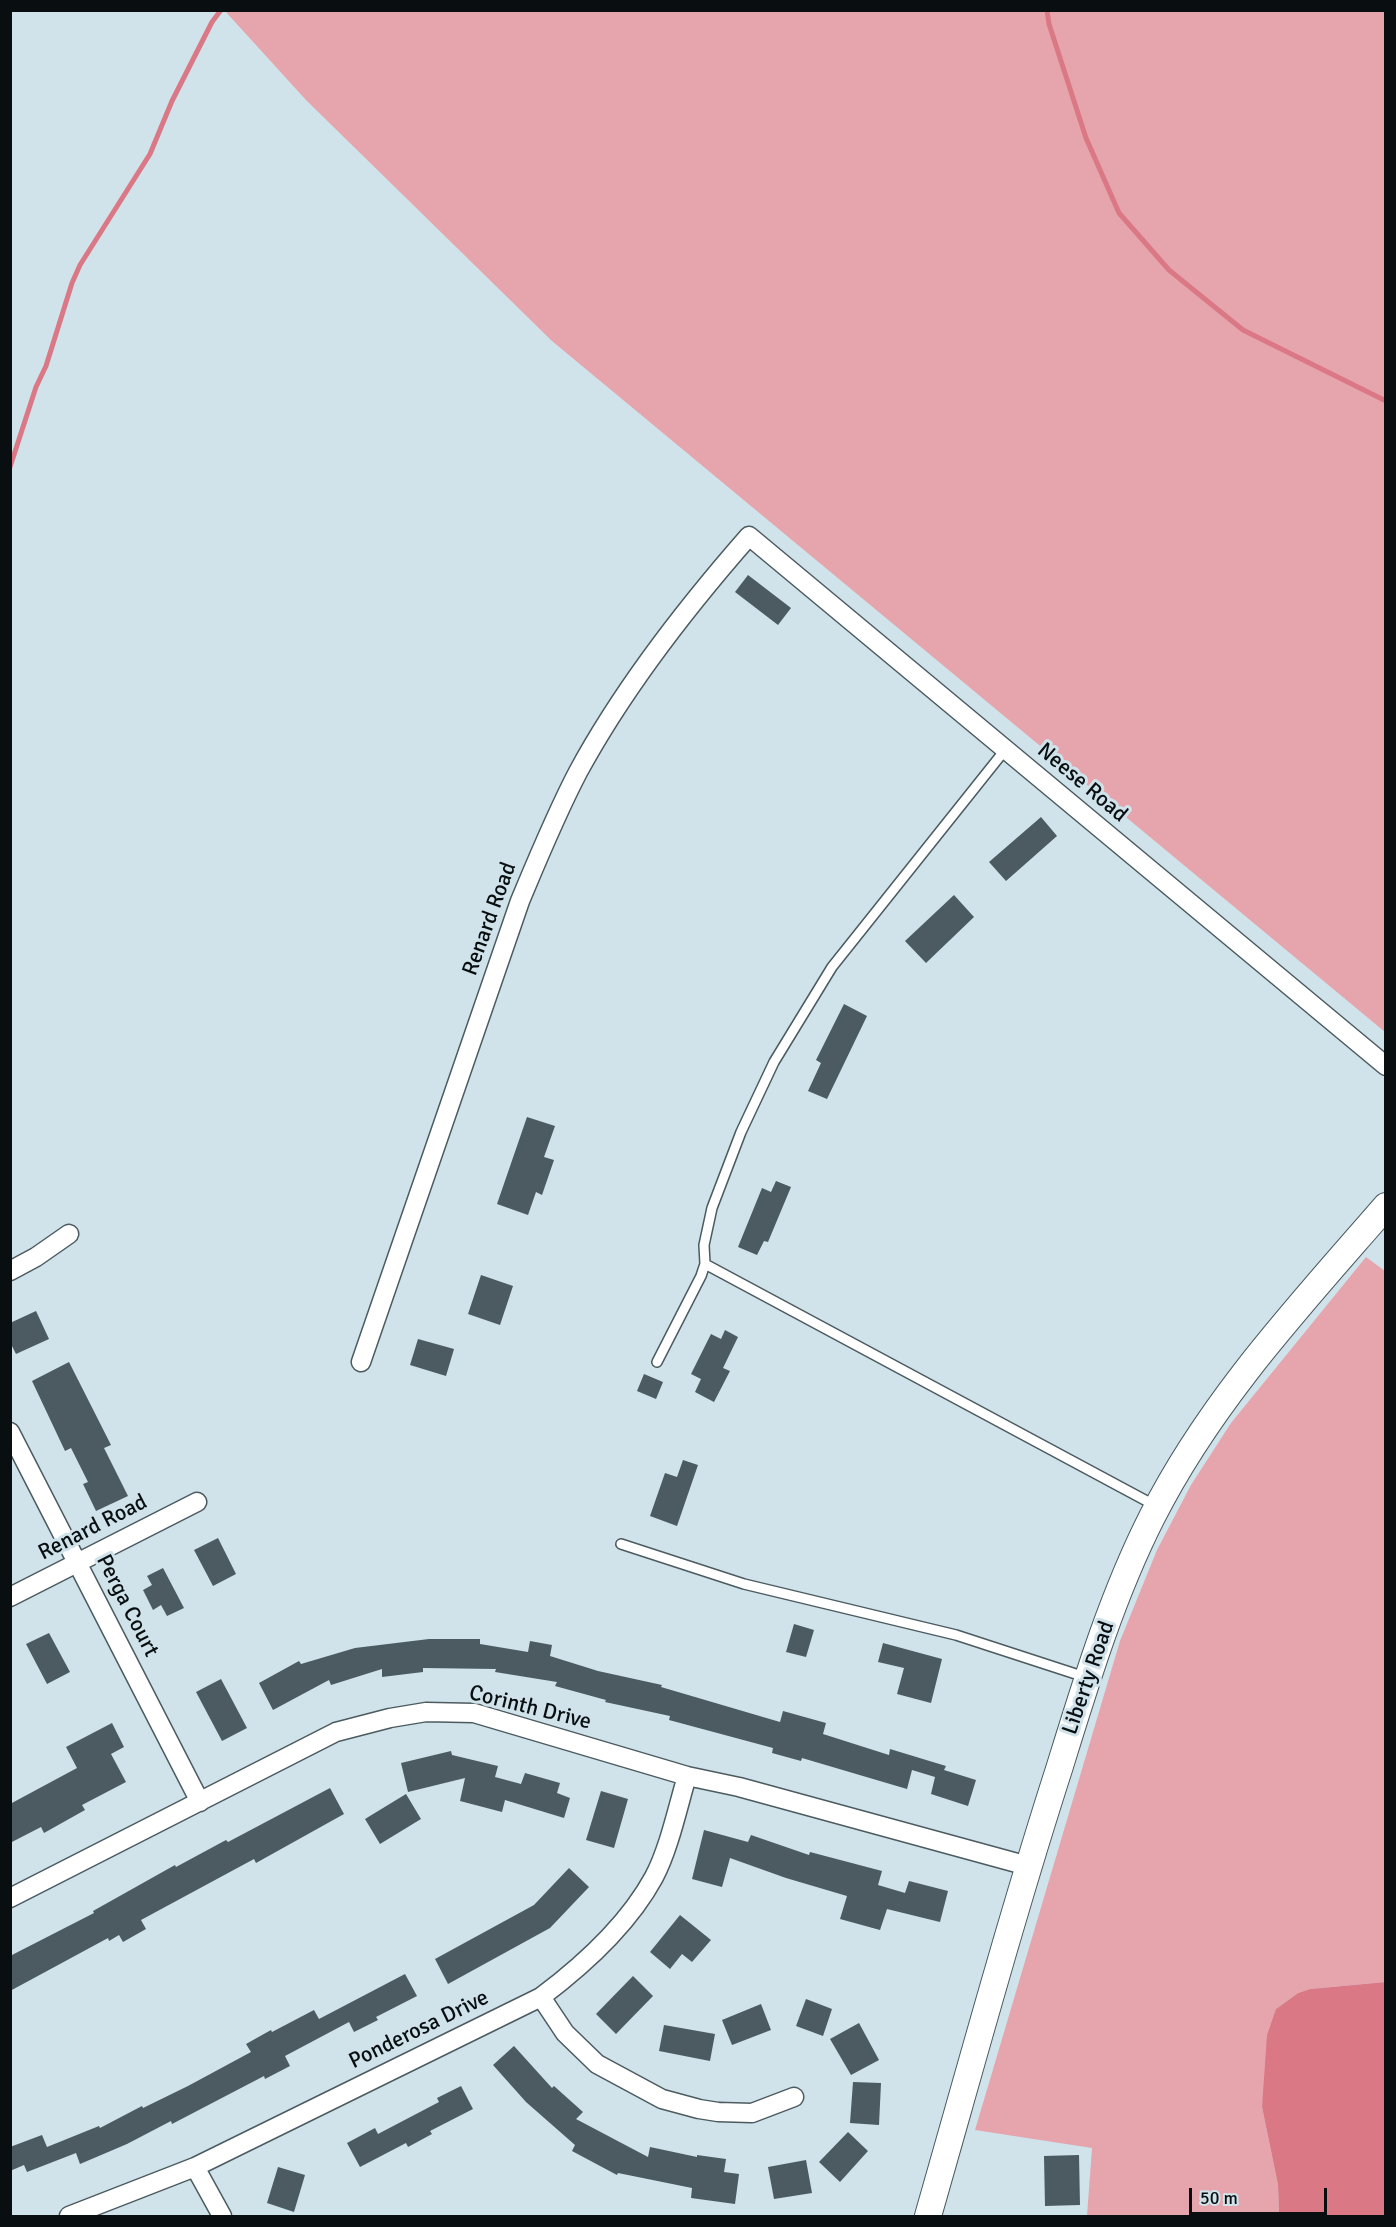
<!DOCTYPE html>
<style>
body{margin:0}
#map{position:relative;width:1396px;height:2227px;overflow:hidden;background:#d0e2ea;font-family:Signika,sans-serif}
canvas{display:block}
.frame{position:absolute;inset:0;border:12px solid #090f11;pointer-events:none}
.scale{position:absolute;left:1189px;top:2188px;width:138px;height:27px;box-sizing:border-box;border:3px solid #090f11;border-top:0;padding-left:8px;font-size:18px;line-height:21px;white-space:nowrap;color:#090f11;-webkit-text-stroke:4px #d0e2ea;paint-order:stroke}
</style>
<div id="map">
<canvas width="1396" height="2227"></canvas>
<div class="frame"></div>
<div class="scale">50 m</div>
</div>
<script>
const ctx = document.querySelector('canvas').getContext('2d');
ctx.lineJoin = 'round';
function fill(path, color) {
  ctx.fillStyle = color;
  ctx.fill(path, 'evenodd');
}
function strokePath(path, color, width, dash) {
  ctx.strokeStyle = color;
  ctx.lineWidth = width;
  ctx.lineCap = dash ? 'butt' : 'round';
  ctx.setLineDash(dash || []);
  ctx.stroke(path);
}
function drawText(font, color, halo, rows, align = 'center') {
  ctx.font = font + ' Signika,sans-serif';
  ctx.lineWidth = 6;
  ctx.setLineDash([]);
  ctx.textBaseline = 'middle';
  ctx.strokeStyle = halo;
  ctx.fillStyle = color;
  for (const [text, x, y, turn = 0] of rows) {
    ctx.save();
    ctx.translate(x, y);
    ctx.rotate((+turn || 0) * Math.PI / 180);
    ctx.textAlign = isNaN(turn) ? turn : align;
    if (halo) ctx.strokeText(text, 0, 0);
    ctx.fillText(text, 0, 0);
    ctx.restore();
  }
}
const green = new Path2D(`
 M225,11H1385V1032L552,341L306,100Z
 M1366,1257L1385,1271L1386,1300L1385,1982L1310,1989L1298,1993L1276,2009L1262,2107L1278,2185L1279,2216H1087L1092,2148L975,2130L1120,1641L1157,1550L1191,1485L1231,1423Z`);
const water = new Path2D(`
 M1385,1982V2216H1279L1278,2185L1262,2107L1267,2035L1276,2009L1298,1993L1310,1989Z`);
const stream = new Path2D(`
 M1047,10L1049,24L1086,138L1119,213L1169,270L1243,330L1386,401
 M10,467L36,387L46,366L72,283L80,265L150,154L172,101L212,22L221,10`);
const building = new Path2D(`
 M748,575L791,608L778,625L735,592Z
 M1041,817L1057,836L1006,881L989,862Z
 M954,895L974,917L926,963L905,941Z
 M844,1004L867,1016L827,1099L808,1091L821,1063L816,1060Z
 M527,1117L555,1126L544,1157L554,1160L542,1195L536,1192L528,1215L497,1204Z
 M776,1181L791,1187L768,1242L764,1241L757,1255L738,1247L762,1188L771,1192Z
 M481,1275L513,1286L500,1325L468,1314Z
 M36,1311L49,1339L16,1354L10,1342V1323Z
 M725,1330L738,1337L723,1368L730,1371L714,1402L695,1392L701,1379L691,1374L711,1334L721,1339Z
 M418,1339L454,1349L446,1376L410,1365Z
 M69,1362L111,1445L104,1448L128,1496L96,1511L83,1484L88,1482L71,1448L65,1451L32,1381Z
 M644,1374L663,1382L656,1399L637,1391Z
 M683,1460L698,1465L677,1526L650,1516L665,1473L677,1477Z
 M218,1538L236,1574L213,1586L194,1550Z
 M163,1568L184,1608L167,1616L161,1605L153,1610L143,1590L152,1585L147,1576Z
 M794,1624L814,1630L806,1657L786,1652Z
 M49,1633L70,1672L47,1684L26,1644Z
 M429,1639H480V1644L528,1652L530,1641L552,1645L550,1656L598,1671L662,1685L661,1687L780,1722L783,1711L826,1723L823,1734L889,1755L890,1749L946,1766L944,1770L976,1780L968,1806L931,1794L935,1777L912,1770L907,1789L802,1758L801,1761L772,1753L773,1748L669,1720L670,1716L605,1702L606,1700L555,1686L557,1682L495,1672L496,1669L423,1668V1672L382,1677V1669L331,1685L329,1680L273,1710L259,1683L299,1661L301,1664L355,1648Z
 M883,1643L942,1659L931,1703L897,1694L904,1668L878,1662Z
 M221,1679L247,1728L222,1741L196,1692Z
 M112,1723L124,1747L111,1754L126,1782L82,1805L85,1810L44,1833L41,1827L10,1843V1804L77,1768L66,1747Z
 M451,1751L452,1755L498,1766L495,1777L521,1784L525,1773L560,1783L557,1793L570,1798L564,1818L505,1800L502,1812L460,1801L465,1778L408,1792L401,1763Z
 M330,1788L344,1814L256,1863L254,1859L141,1920L146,1929L123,1942L119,1935L109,1941L108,1938L10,1991V1956L94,1913L93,1911L175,1865L176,1867L226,1840L228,1842Z
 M601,1791L628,1799L614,1848L586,1840Z
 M406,1794L421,1819L380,1844L365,1819Z
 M704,1830L748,1842L751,1835L809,1855L810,1852L882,1871L878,1885L905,1893L909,1881L948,1891L940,1922L887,1909L880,1930L840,1919L847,1896L786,1878L730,1858L722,1887L692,1879Z
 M569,1868L589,1887L550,1928L448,1984L435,1959L534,1905Z
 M680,1915L711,1940L692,1962L682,1954L670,1969L650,1952Z
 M405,1974L417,1996L376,2017L378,2020L354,2032L349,2022L285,2056L290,2066L265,2079L264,2076L172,2124L171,2121L127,2144L80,2164L76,2153L27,2172L24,2165L10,2171V2147L42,2135L47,2147L99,2126L100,2128L142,2106L143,2108L188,2086L251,2052L246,2044L271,2030L272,2032L314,2010L319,2019Z
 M633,1976L653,1996L616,2034L596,2014Z
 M806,1999L832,2009L823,2036L796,2026Z
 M761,2004L771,2030L732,2045L722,2020Z
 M859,2023L879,2060L851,2075L830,2039Z
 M664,2025L715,2034L710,2061L659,2051Z
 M514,2046L552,2088L554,2086L583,2112L576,2119L648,2157L650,2147L697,2157V2155L726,2159L724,2172L739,2174L735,2204L691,2198L692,2188L618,2173L617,2175L572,2151L575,2145L526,2102L493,2065Z
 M853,2082L881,2083L879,2125L850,2123Z
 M461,2086L473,2109L430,2131L432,2134L408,2147L406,2143L360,2167L347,2143L375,2128L378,2134L439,2102L437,2098Z
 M848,2132L868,2151L840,2182L819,2162Z
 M1079,2155L1080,2205L1045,2206L1044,2156Z
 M806,2160L812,2193L774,2199L768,2167Z
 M278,2167L305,2175L294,2212L267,2203Z`);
const lane = new Path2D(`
 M705,1264L1156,1506
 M657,1362L701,1276L705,1264L704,1245L712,1208L741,1132L774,1062L832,967L1005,750
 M621,1544L744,1584L956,1635L1085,1677`);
const street = new Path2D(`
 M10,1271L36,1257L69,1234
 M361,1362L520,901C538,858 556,814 578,772C624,687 685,609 749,536L1386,1066
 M10,1432L200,1802
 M10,1597L197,1502
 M10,1898L336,1732L390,1718L426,1712L474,1713L687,1776L739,1787L1028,1866
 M541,1997L565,2033L597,2064L662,2099L699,2109L718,2112L752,2113L794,2097
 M195,2167L222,2216
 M69,2216L195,2167L541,1997C585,1964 628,1925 654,1877C669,1849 678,1806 687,1776`);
const secondary = new Path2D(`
 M928,2216C971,2066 1012,1915 1060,1766C1086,1682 1112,1596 1152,1517C1211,1400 1301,1304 1386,1206`);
const streetNames = [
 ["Neese Road",1082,783,40],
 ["Renard Road",490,919,-70],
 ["Renard Road",93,1528,-27],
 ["Perga Court",127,1606,63],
 ["Liberty Road",1089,1678,-71],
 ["Corinth Drive",530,1708,14],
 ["Ponderosa Drive",419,2030,-26]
];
fill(green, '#e6a5ac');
fill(water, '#db7886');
strokePath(stream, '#db7886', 5);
fill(building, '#4b5b61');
strokePath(lane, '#4b5b60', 12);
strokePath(street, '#4b5b60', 21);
strokePath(secondary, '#4b5b60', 28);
strokePath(lane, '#fff', 9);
strokePath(street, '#fff', 18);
strokePath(secondary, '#fff', 26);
drawText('22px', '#090f11', '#d0e2ea', streetNames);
</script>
